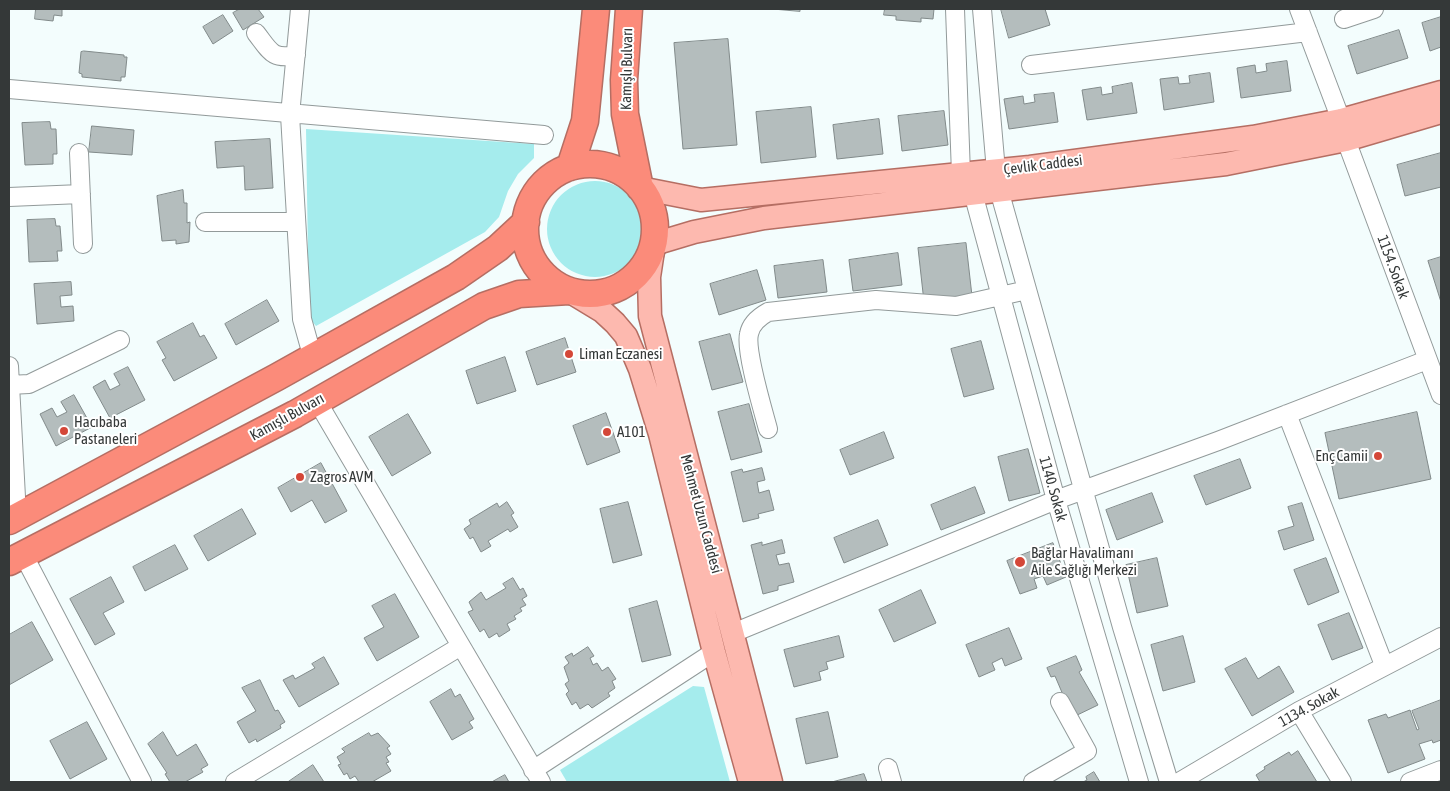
<!DOCTYPE html>
<meta charset="utf-8">
<style>
body{margin:0}
#map{position:relative;width:1450px;height:791px;overflow:hidden;background:#f3fdfd;font-family:"Asap Condensed",sans-serif}
canvas{display:block}
.frame{position:absolute;inset:0;border:10px solid #343838;pointer-events:none}
</style>
<div id="map">
<canvas width="1450" height="791"></canvas>
<div class="frame"></div>
</div>
<script>
const ctx = document.querySelector('canvas').getContext('2d');
ctx.lineJoin = 'round';
function fill(path, color) {
  ctx.fillStyle = color;
  ctx.fill(path, 'evenodd');
}
function strokePath(path, color, width, dash) {
  ctx.strokeStyle = color;
  ctx.lineWidth = width;
  ctx.lineCap = dash ? 'butt' : 'round';
  ctx.setLineDash(dash || []);
  ctx.stroke(path);
}
function drawText(font, color, halo, rows, align = 'center') {
  ctx.font = font + ' "Asap Condensed",sans-serif';
  ctx.lineWidth = 4;
  ctx.setLineDash([]);
  ctx.textBaseline = 'middle';
  ctx.strokeStyle = halo;
  ctx.fillStyle = color;
  for (const [text, x, y, turn = 0] of rows) {
    ctx.save();
    ctx.translate(x, y);
    ctx.rotate((+turn || 0) * Math.PI / 180);
    ctx.textAlign = isNaN(turn) ? turn : align;
    if (halo) ctx.strokeText(text, 0, 0);
    ctx.fillText(text, 0, 0);
    ctx.restore();
  }
}
const green = new Path2D(`
 M306,129L534,144V158L518,174L508,191L499,217L485,232L316,326L309,318Z
 M547 229a48 48 0 1 1 96 0a48 48 0 1 1-96 0Z
 M693,686L704,687L730,782H567L560,770Z`);
const building = new Path2D(`
 M36,9H62V16L54,15L53,21L35,19Z
 M240,9H258L264,17L243,30L233,13Z
 M773,9H800V11Z
 M885,9H934L933,19L921,18V22L896,20V16L884,15Z
 M1001,9H1045L1050,25L1009,38Z
 M223,15L233,31L213,44L203,27Z
 M1441,17V47L1430,51L1422,23Z
 M1399,30L1408,58L1357,74L1348,46Z
 M728,39L737,145L683,149L674,43Z
 M84,51L124,55V57H127L125,77H121V81L82,77V74L79,73L81,52Z
 M1287,61L1291,91L1241,98L1237,68L1255,65L1256,73L1267,71L1266,64Z
 M1210,73L1214,102L1164,110L1160,79L1178,77L1179,84L1190,83L1189,76Z
 M1132,83L1137,113L1087,120L1082,90L1101,87L1102,95L1113,93L1112,87Z
 M1054,93L1058,122L1009,129L1004,99L1023,96L1024,104L1035,102L1034,95Z
 M811,107L816,157L761,163L756,112Z
 M944,111L948,145L902,151L898,116Z
 M879,119L883,154L837,159L833,125Z
 M50,122L51,129H56L57,154H53V164L25,165L22,123Z
 M92,126L134,130L132,155L89,152Z
 M270,139L273,188L245,190L244,166L217,168L215,142Z
 M1441,153V187L1405,196L1397,165Z
 M183,190L184,203H187V223L190,222L189,242L176,244V240L162,241L157,196Z
 M55,219L56,226H60L62,251H57L58,261L29,262L27,220Z
 M966,243L972,296L924,302L918,248Z
 M898,253L902,285L853,291L849,260Z
 M1441,257V302L1428,261Z
 M823,260L827,292L778,298L774,266Z
 M757,270L766,300L719,315L710,284Z
 M71,282L72,295L60,296L61,307L73,306L74,321L37,324L34,284Z
 M267,300L279,321L236,345L225,324Z
 M193,323L200,337L204,335L217,358L174,381L162,360L166,358L157,342Z
 M730,334L743,382L712,390L699,342Z
 M565,338L576,372L537,385L526,352Z
 M981,341L994,389L964,397L951,349Z
 M505,357L516,391L477,404L466,371Z
 M128,367L145,400L110,418L93,387L105,380L110,390L120,385L114,374Z
 M74,395L92,427L56,446L40,414L52,408L57,417L67,412L61,402Z
 M749,404L762,452L731,460L718,412Z
 M1417,412L1431,479L1339,499L1325,433Z
 M606,413L620,452L587,465L573,426Z
 M408,414L431,453L392,476L369,437Z
 M884,432L894,458L850,475L840,450Z
 M1028,449L1040,493L1009,501L998,457Z
 M1240,459L1251,488L1206,505L1194,476Z
 M321,463L347,511L325,523L312,500L291,512L278,488Z
 M762,468L765,480L757,482L759,493L769,490L774,510L758,514L759,518L743,522L731,472L742,469L743,472Z
 M975,487L985,513L941,530L931,505Z
 M1152,493L1163,522L1117,540L1106,510Z
 M507,502L514,513L511,515L518,527L510,532L508,529L488,541L491,546L481,552L473,537L470,539L464,529L471,524L469,520L497,503L499,507Z
 M628,502L642,555L613,563L600,509Z
 M1302,503L1314,540L1284,550L1278,531L1294,526L1288,507Z
 M242,509L256,534L208,561L194,536Z
 M878,520L888,545L844,563L834,538Z
 M782,540L785,553L776,555L779,565L789,563L794,582L778,586V590L763,594L751,545L762,542V545Z
 M1053,543L1066,577L1047,585L1043,576L1034,579L1037,588L1020,594L1007,561Z
 M175,545L188,569L145,591L133,567Z
 M1157,558L1168,606L1137,613L1126,565Z
 M1326,558L1339,592L1308,605L1294,570Z
 M111,577L124,602L103,613L115,634L95,645L70,599Z
 M513,578L520,590L523,588L527,596L522,599L526,605L520,608L522,611L514,616L516,619L507,624L510,630L499,637L497,633L489,638L484,629L480,632L468,612L473,610L469,602L481,592L486,600L506,588L503,584Z
 M921,590L936,623L894,642L879,610Z
 M395,594L419,637L377,661L364,638L384,627L372,606Z
 M657,601L671,655L642,662L629,609Z
 M1349,613L1363,648L1332,660L1318,625Z
 M32,622L53,660L9,685V635Z
 M1009,628L1022,659L1005,666L1002,658L992,663L995,670L979,677L966,645Z
 M839,636L844,657L826,662L828,669L819,672L821,680L794,687L784,650Z
 M1183,636L1195,682L1163,691L1151,645Z
 M588,647L594,656L590,658L593,665L597,663L602,671L608,667L616,679L612,681L615,688L608,693L610,696L592,708L588,704L580,709L576,702L572,705L566,694L569,691L565,684L569,681L564,667L569,663L565,657L572,653L573,656Z
 M1076,656L1082,670L1079,672L1098,705L1071,718L1069,709L1055,676L1051,677L1047,668Z
 M324,657L339,684L299,707L283,680L293,675L295,679L315,668L312,664Z
 M1246,658L1258,679L1279,666L1294,692L1252,716L1225,669Z
 M260,680L275,711L278,710L285,722L280,725L281,728L257,742L256,739L249,743L237,722L256,711L242,688Z
 M451,689L455,697L460,694L474,719L469,722L473,728L452,740L430,702Z
 M1441,700V740L1433,743L1432,740L1419,744L1425,759L1388,773L1368,720L1386,714L1388,718L1410,710L1417,730L1419,729L1412,711Z
 M828,712L838,757L806,764L796,719Z
 M87,722L107,759L70,779L50,741Z
 M163,732L177,756L196,744L208,765L201,769L203,772L185,782H170L165,774L167,773L148,744Z
 M369,733L371,736L378,733L390,746L387,748L391,754L386,757L389,762L386,763L391,771L372,782H359L355,776L350,779L347,773L344,775L338,765L341,764L337,757L345,752L342,749Z
 M1298,751L1317,782H1260L1256,775L1265,769L1264,767L1289,752L1291,755Z
 M313,765L324,782H288Z
 M1094,772L1100,782H1083L1087,780L1086,777Z
 M864,774L867,782H832Z
 M505,775L509,782H492Z`);
const minor = new Path2D(`
 M300,9L290,115L302,319L312,355
 M955,9L961,174
 M982,9L996,171
 M1299,9L1341,120
 M1344,19L1374,9
 M256,33C270,51 272,60 296,55
 M1031,65L1308,32
 M9,89L544,135
 M1346,140L1441,395
 M79,153L83,244
 M999,190L1122,627L1169,782
 M973,193L1056,500L1139,782
 M9,197L81,194
 M205,222H296
 M9,366L17,516
 M9,385L29,384L120,340
 M317,401L541,782
 M1287,414L1384,665
 M768,429C763,410 745,351 749,334C751,323 759,317 768,312L876,300L956,306L1027,290
 M23,554L142,782
 M733,633L1056,500L1218,441L1427,360
 M1299,711L1342,782
 M888,768L892,782
 M533,770L714,652
 M235,782L461,646
 M1033,782L1087,751L1060,702
 M1179,782L1299,711L1441,637
 M1410,782L1441,770`);
const major = new Path2D(`
 M640,188L701,200L1030,167L1253,137L1341,120L1441,92
 M569,291L602,311L615,323L626,336L640,369L660,434L714,652L750,782
 M771,782L650,316L649,277L654,244L694,232L764,218L1226,164L1346,140L1441,112`);
const highway = new Path2D(`
 M629,9L624,80L625,114L640,188
 M525 229a65 65 0 1 1 130 0a65 65 0 1 1-130 0Z
 M570,167L585,121L596,9
 M9,521L277,377L456,277L498,248L526,222
 M9,562L295,414L484,306L519,294L569,291`);
const markers = [
 [569,354,5,"#d44738"],
 [64,431,5,"#d44738"],
 [607,432,5,"#d44738"],
 [1378,456,5,"#d44738"],
 [300,477,5,"#d44738"],
 [1020,562,6,"#d44738"]
];
const streetNames = [
 ["Kamışlı Bulvarı",627,69,-89],
 ["Çevlik Caddesi",1043,165,-7],
 ["1154. Sokak",1393,267,70],
 ["Kamışlı Bulvarı",287,417,-29],
 ["1140. Sokak",1053,489,74],
 ["Mehmet Uzun Caddesi",701,514,75],
 ["1134. Sokak",1309,707,-29]
];
const poiNames = [
 ["Liman Eczanesi",579,354],
 ["Hacıbaba",74,422],
 ["Pastaneleri",74,439],
 ["A101",617,432],
 ["Enç Camii",1368,456,"right"],
 ["Zagros AVM",310,477],
 ["Bağlar Havalimanı",1031,553],
 ["Aile Sağlığı Merkezi",1031,570]
];
fill(green, '#a5eced');
fill(building, '#b4bdbd');
strokePath(building, '#818a8a', 1);
strokePath(minor, '#929a9a', 20);
strokePath(major, '#b56e63', 25);
strokePath(highway, '#b56e63', 29);
strokePath(minor, '#fff', 18);
strokePath(major, '#fdb9af', 22);
strokePath(highway, '#fb8b7a', 26);
for (const [x, y, r, color] of markers) {
  const dot = new Path2D();
  dot.arc(x, y, r, 0, 2 * Math.PI);
  ctx.fillStyle = color;
  ctx.fill(dot);
  strokePath(dot, '#fff', 2);
}
drawText('15px', '#343838', '#fff', streetNames);
drawText('15px', '#343838', '#fff', poiNames, 'left');
</script>
